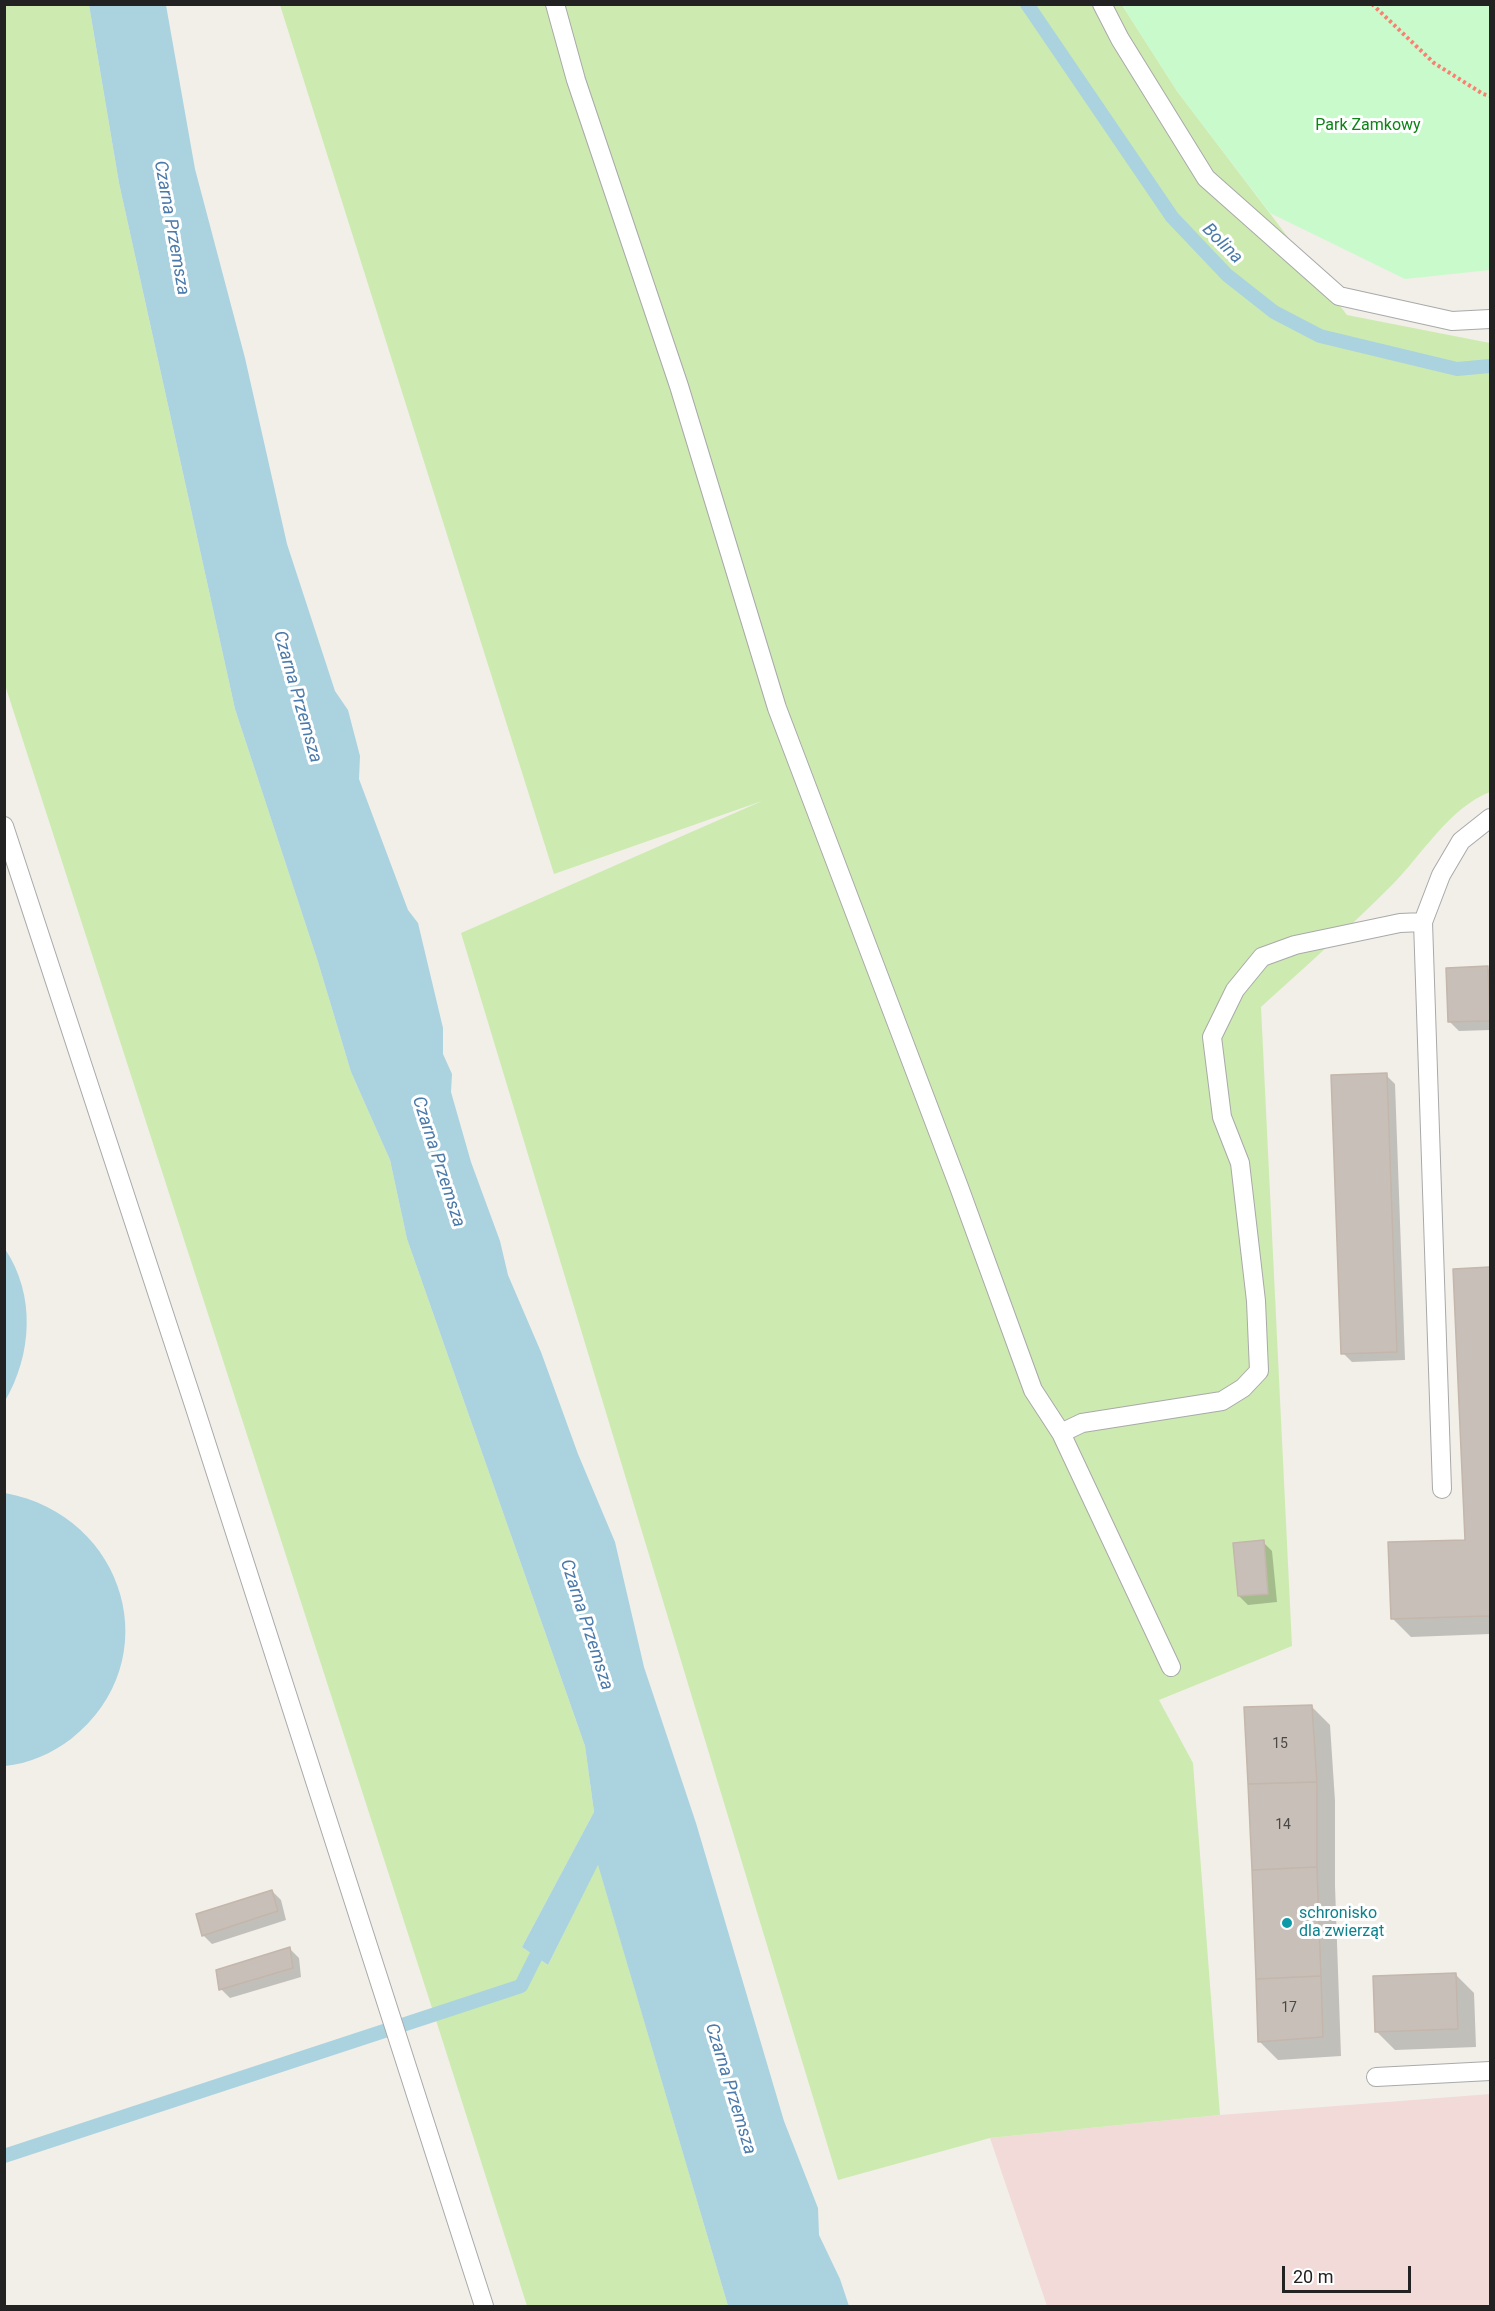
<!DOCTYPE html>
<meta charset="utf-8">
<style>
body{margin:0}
#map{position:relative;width:1495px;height:2311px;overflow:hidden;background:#f2efe9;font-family:Roboto,sans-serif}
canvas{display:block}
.frame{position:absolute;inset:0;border:6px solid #222;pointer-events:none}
.scale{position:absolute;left:1282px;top:2266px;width:129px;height:27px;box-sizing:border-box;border:3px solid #222;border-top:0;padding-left:8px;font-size:18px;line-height:21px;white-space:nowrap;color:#222;-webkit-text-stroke:4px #fff;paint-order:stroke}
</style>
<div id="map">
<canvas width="1495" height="2311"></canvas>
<div class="frame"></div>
<div class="scale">20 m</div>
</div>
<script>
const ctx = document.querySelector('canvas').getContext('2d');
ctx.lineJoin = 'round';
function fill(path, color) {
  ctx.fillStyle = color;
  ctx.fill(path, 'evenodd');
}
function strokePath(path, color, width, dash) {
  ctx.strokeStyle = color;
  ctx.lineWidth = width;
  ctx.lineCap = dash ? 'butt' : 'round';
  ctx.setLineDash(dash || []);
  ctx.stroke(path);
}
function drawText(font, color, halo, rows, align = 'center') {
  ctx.font = font + ' Roboto,sans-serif';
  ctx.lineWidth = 6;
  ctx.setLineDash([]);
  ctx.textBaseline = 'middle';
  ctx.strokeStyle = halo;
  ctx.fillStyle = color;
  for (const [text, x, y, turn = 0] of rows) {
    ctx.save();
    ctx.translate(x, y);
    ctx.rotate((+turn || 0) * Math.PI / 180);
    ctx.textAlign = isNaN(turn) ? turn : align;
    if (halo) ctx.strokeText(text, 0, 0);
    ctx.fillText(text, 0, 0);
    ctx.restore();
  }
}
const commercial = new Path2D(`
 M1490,2094V2306H1047L990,2138L1220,2115Z`);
const grass = new Path2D(`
 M4,5H89L119,183L235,709L318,962L351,1072L390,1160L407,1239L585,1746L594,1812L522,1947L548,1965L598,1864L728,2306H527L442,2039L5,685Z
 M280,5H1122L1177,91L1347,315L1490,343V792C1449,808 1422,855 1392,885C1350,927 1305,967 1261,1007L1292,1646L1159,1700L1193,1763L1220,2115L990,2138L838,2180L461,933L762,801L554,874Z`);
const park = new Path2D(`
 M1122,5H1490V270L1405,279L1270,213L1177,91Z`);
const water = new Path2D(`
 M89,5H166L195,169L245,358L287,544L335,691L348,710L360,756L359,779L408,910L418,923L443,1028V1054L452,1074L451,1092L471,1162L500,1241L508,1275L541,1352L578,1454L615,1542L644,1667L696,1823L784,2121L818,2208L819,2235L840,2279L849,2306H728L598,1865L548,1965L522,1947L594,1812L585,1746L407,1239L390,1160L351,1072L318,962L235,709L119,183Z
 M5,1249C36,1295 32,1355 5,1401Z
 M5,1493C126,1515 170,1661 71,1739C53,1753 28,1764 5,1766Z`);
const shadow = new Path2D(`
 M1487,968L1490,971V1030L1459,1031L1450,1022Z
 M1386,1075L1395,1084L1405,1360L1352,1362L1343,1353Z
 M1490,1269V1634L1411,1637L1392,1618L1466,1541L1454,1270Z
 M1263,1542L1272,1551L1277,1602L1248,1605L1239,1596Z
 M1311,1706L1330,1725L1335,1801V1886L1341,2056L1278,2060L1259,2041Z
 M272,1891L281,1900L286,1920L212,1944L203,1935Z
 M290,1949L299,1958L301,1977L230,1998L221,1989Z
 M1455,1974L1474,1993L1476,2047L1395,2050L1376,2031Z`);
const stream = new Path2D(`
 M1027,4L1172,217L1227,275L1274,312L1320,336L1457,369L1490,366
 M4,2156L521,1986L544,1940`);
const building = new Path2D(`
 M1488,966L1490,1021L1448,1022L1446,968Z
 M1387,1073L1397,1352L1341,1354L1331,1075Z
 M1490,1267V1616L1391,1619L1388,1542L1465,1540L1453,1269Z
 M1264,1540L1268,1594L1238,1596L1233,1543Z
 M1312,1705L1317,1782L1248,1784L1244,1707Z
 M1317,1782V1867L1252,1870L1248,1784Z
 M1317,1867L1321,1976L1256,1979L1252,1870Z
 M272,1890L278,1911L202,1936L196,1914Z
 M290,1947L293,1968L219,1990L216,1970Z
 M1456,1973L1458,2029L1375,2032L1373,1976Z
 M1321,1976L1323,2037L1258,2042L1256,1979Z`);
const path = new Path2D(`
 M1372,4L1434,63L1483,94L1490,96`);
const lane = new Path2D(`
 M555,4L576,80L679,386L777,708L959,1187L1033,1390L1061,1433L1171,1667
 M1102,4L1120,39L1206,178L1339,296L1452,321L1490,319
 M4,826L194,1405L484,2306
 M1061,1433L1082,1423L1222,1401L1243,1388L1259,1371L1256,1301L1240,1163L1222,1117L1212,1037L1235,990L1262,957L1295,945L1400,923L1423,922
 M1442,1489L1423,922L1441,875L1461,841L1490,818
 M1376,2077L1490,2071`);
const markers = [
 [1287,1923,6,"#0f9aa8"]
];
const numberNames = [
 ["15",1280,1744],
 ["14",1283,1825],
 ["17",1289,2008]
];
const parkNames = [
 ["Park Zamkowy",1368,126]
];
const cultureNames = [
 ["schronisko",1299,1914],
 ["dla zwierząt",1299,1932]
];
const waterNames = [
 ["Czarna Przemsza",171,228,80],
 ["Bolina",1222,244,45],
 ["Czarna Przemsza",297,697,74],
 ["Czarna Przemsza",438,1162,72],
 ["Czarna Przemsza",586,1625,72],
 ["Czarna Przemsza",730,2089,73]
];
fill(commercial, '#f2dad9');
fill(grass, '#cdebb0');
fill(park, '#c8facc');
fill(water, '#aad3df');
fill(shadow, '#0003');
strokePath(stream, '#aad3df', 14);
fill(building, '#c7bfb8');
strokePath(building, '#c4b6ab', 1.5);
strokePath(lane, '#a9a9a9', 20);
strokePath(path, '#fa8072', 4, [3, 3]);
strokePath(lane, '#fff', 18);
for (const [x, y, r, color] of markers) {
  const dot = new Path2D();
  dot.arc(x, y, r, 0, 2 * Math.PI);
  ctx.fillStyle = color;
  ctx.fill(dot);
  strokePath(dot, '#fff', 2);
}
drawText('14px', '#4b4948', null, numberNames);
drawText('16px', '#0c8416', '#fff', parkNames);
drawText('16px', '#0d838f', '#fff', cultureNames, 'left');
drawText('italic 18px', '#4a7aab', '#fff', waterNames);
</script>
